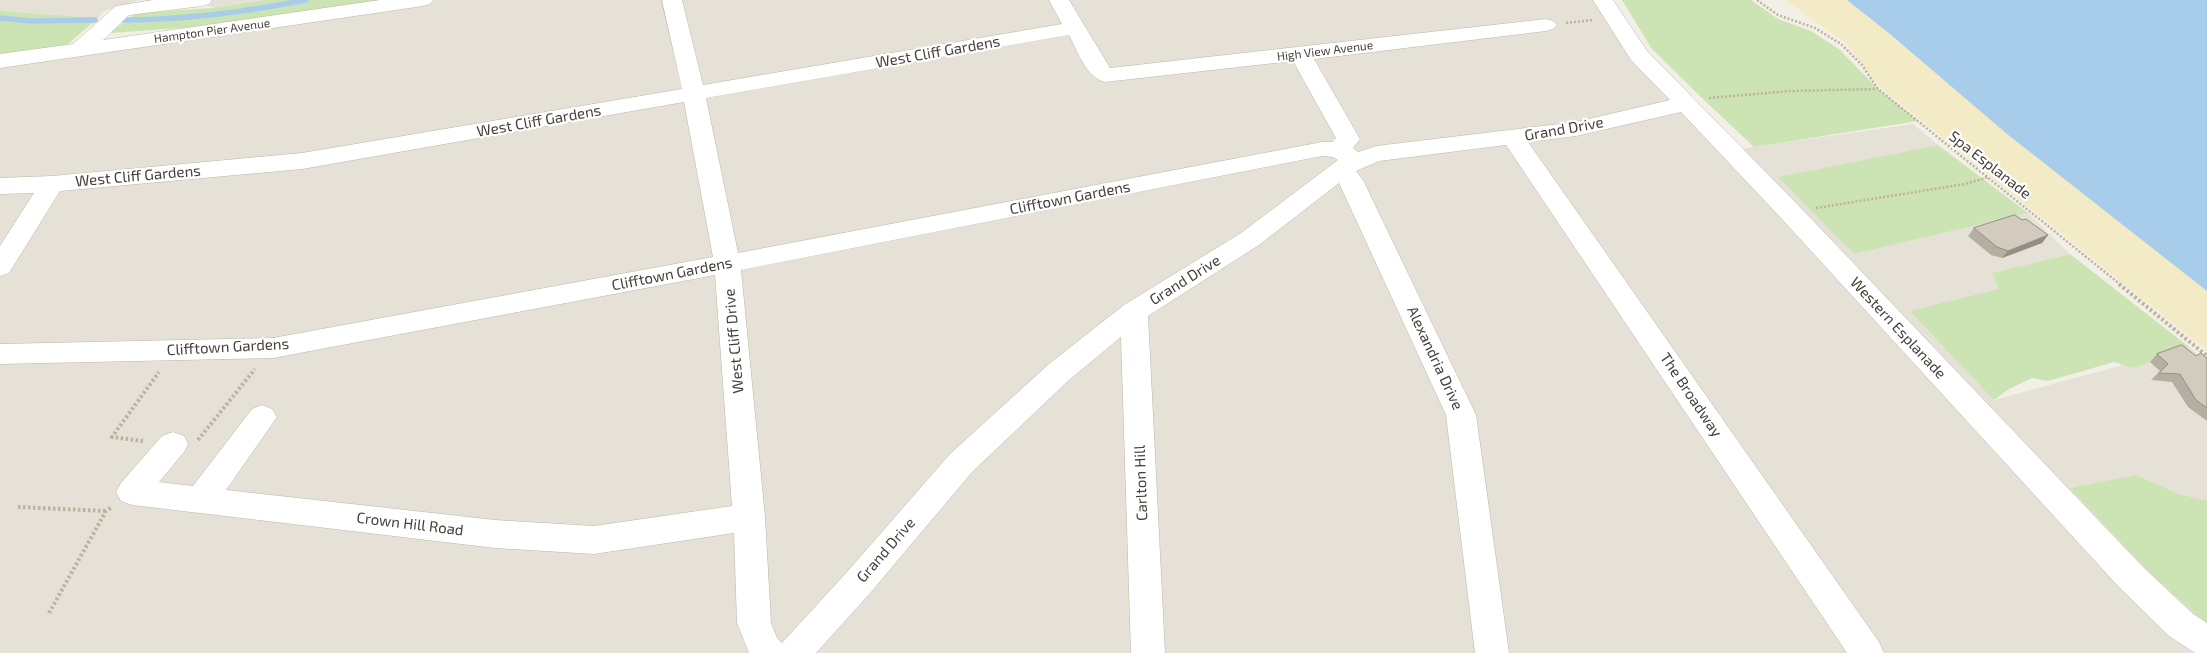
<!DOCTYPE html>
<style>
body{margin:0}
canvas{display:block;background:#f2efe7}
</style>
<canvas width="2207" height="653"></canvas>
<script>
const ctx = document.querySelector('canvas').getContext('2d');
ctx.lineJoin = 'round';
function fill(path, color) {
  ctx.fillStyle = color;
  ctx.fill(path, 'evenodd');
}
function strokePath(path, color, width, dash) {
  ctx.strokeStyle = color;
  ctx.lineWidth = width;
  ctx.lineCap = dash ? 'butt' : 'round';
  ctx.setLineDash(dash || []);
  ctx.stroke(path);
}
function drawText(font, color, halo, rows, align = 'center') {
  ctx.font = font + ' "Exo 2",sans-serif';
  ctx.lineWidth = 4.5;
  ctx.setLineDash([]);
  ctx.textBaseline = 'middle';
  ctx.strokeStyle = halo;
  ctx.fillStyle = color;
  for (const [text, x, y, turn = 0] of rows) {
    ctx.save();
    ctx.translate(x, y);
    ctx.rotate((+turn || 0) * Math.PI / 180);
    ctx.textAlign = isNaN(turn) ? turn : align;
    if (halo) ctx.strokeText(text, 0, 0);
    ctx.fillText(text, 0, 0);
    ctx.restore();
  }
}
const residential = new Path2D(`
 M0,0H139L104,11L98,18L0,11Z
 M198,0H266L213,8Z
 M429,0H1606L1648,57L1740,149L1913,124L1938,145L1779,177L1854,254L2028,213L2070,254L1992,273L1999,289L1994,400L2189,347L2207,362V653H0V64Z`);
const green = new Path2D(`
 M266,0H401L194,27L110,33L136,13L213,8Z
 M1622,0H1751L1778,19L1811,31L1839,49L1878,89L1918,121L1754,147L1702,98L1652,49Z
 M0,11L98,18L67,45L0,54Z
 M1938,145L2028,213L1854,254L1778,177Z
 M2070,254L2189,347L2133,368L2114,362L2048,381L2032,378L2009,389L1994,400L1910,311L1999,289L1992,273Z
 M2136,475L2178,494L2207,501V624L2151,574L2070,488Z`);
const sand = new Path2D(`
 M1785,0H1896L2207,238V351L1880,87L1846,43Z`);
const water = new Path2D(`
 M1847,0H2207V291L2007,134L1890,34Z`);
const stream = new Path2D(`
 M0,18L30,21L95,20
 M122,20C184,20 245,12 306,0`);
const pathFar1 = new Path2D(`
 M1757,0L1778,15L1815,28L1841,44L1862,65L1878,89L2121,285
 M1566,23L1592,20
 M1709,98L1790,91L1877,89
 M1816,208L1965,184L1989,177`);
const path = new Path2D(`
 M2119,284L2207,356
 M198,440L255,369
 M143,441L112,437L159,372
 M18,507L106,511
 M49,613L106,511L112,507`);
const minor = new Path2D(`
 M153,0H212L209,4L202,6L129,15L103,40L380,0H433L430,4L423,6L0,68V54L73,44L116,6Z
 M662,0H682L703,85L1062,24L1049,0H1069L1110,68L1546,19L1553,21L1557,25L1553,29L1546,31L1314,59L1360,139L1353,148L1358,152L1376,146L1576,122L1670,100L1631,60L1593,0H1613L1647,51L1799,206L2142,566L2193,614L2207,623V653H2195L2169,636L2118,586L1781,218L1681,112L1576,136L1528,142L1879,642L1884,653H1847L1506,145L1379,161L1356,171L1363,180L1476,415L1509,653H1475L1446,415L1339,183L1259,245L1148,316L1165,653H1131L1121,337L1069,380L972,472L871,592L816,653H749L737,623L734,533L594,554L495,548L132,505L121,501L116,492L121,483L162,436L173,432L184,436L188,444L184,452L159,482L193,486L252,409L262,405L272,409L277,417L226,490L495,520L594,526L732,506L715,275L273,358L0,364V344L273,338L713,257L684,102L302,169L60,191L9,273L0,276V246L34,193L0,194V178L52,176L302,153L682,89ZM1069,35C1078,52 1086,77 1105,82L1293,61L1336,138L1332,142H1322L738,253L706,98ZM1322,156L1333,157L1338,160L1241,233L1124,305L1049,364L950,454L847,572L782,643L777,638L771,623L765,517L741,270Z`);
const wall = new Path2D(`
 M2022,220L2048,235L2042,243L2002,258L1991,255L1968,236L1974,228Z
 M2157,354L2196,356L2207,358V421L2188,407L2172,382L2151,380L2160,371L2150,362Z`);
const shadedWall = new Path2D(`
 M2048,235L2042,243L2002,258L2008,251Z`);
const building = new Path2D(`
 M2015,215L2022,220L2026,219L2048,235L2008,251L1997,247L1974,228Z
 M2182,345L2196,356L2201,353L2207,358V408L2196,400L2180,374L2159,373L2168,364L2157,354Z`);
const farStreetnames = [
 ["Hampton Pier Avenue",212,31,-8],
 ["High View Avenue",1325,51,-7]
];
const streetNames = [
 ["West Cliff Gardens",938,52,-10],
 ["West Cliff Gardens",539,121,-10],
 ["Grand Drive",1564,129,-10],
 ["Spa Esplanade",1990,165,38],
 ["West Cliff Gardens",138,176,-5],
 ["Clifftown Gardens",1070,198,-11],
 ["Clifftown Gardens",672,274,-11],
 ["Grand Drive",1185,280,-32],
 ["Western Esplanade",1898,328,47],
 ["West Cliff Drive",734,341,-95],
 ["Clifftown Gardens",228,347,-3],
 ["Alexandria Drive",1435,358,65],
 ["The Broadway",1691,395,56],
 ["Carlton Hill",1141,483,-92],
 ["Crown Hill Road",410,524,7],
 ["Grand Drive",886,550,-49]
];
fill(residential, '#e5e1d6');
fill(green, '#cce3b3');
fill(sand, '#f3ebc6');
fill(water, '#a8cdea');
strokePath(stream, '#a8cdea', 5.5);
strokePath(minor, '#bdb7aa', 1);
strokePath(pathFar1, '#bdb39d', 2.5, [2, 2]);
strokePath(path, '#bdb39d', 4, [2.5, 2.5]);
fill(minor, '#fff');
fill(wall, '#b5afa3');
fill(shadedWall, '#948e84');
fill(building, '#d3cbbd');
strokePath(building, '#948e84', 1);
drawText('12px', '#443f37', '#fff', farStreetnames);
drawText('15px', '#443f37', '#fff', streetNames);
</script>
